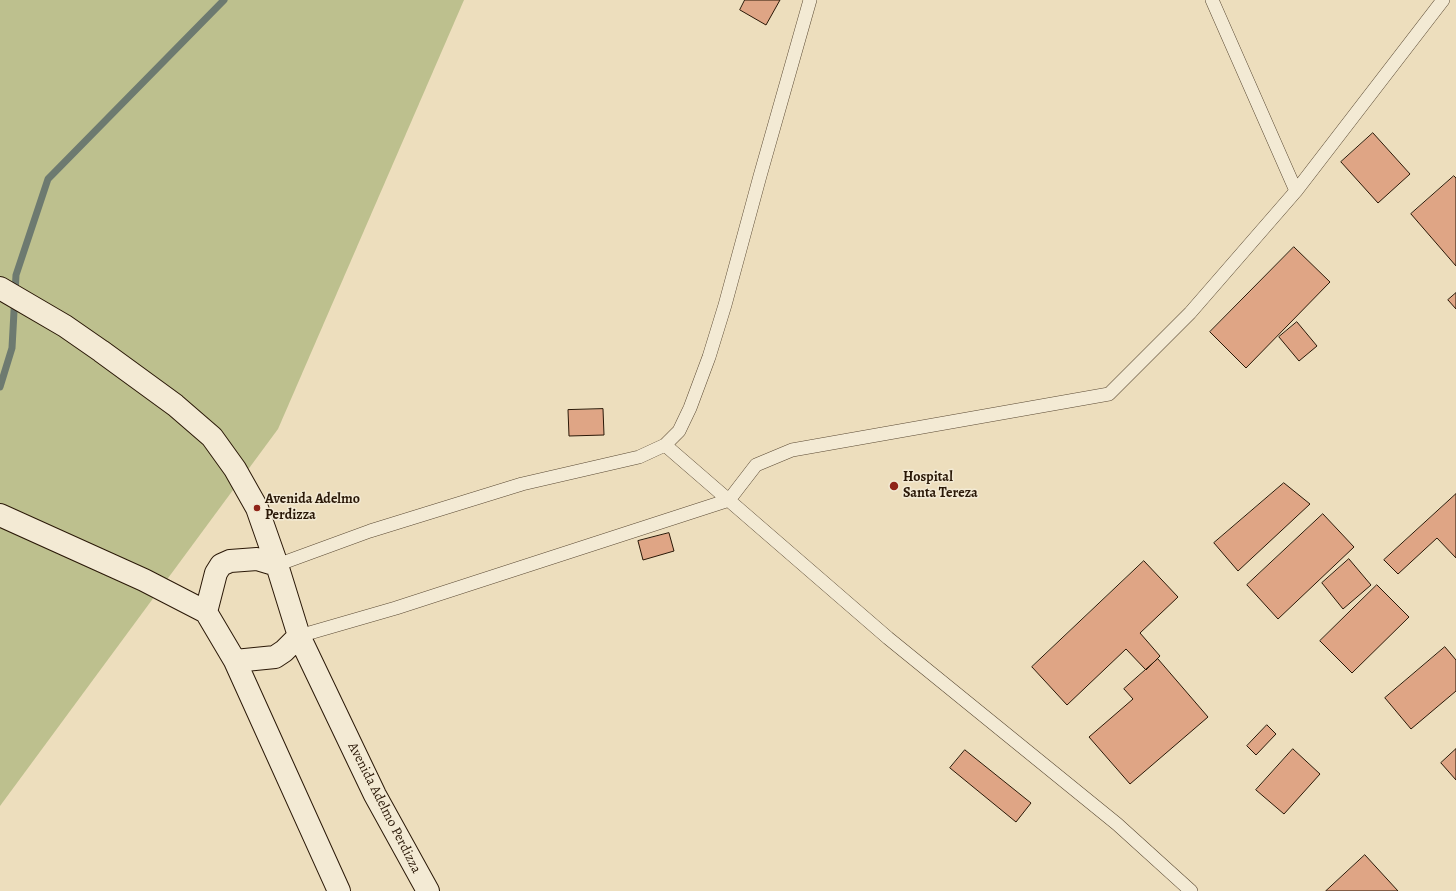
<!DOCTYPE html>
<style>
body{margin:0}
canvas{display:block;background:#eddebd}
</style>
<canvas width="1456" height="891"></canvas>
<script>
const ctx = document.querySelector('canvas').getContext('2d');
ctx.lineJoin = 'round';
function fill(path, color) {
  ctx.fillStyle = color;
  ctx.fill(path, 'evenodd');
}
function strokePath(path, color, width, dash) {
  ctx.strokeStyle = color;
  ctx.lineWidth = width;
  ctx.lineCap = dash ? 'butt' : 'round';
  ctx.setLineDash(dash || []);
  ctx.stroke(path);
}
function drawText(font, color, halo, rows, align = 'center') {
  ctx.font = font + ' Alegreya,serif';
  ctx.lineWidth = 3;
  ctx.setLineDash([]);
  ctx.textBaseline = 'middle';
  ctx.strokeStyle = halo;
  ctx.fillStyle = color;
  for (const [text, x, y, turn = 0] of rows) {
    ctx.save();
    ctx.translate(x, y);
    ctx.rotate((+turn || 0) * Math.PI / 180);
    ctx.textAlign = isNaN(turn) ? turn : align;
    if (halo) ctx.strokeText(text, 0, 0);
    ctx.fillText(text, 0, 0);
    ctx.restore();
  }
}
const green = new Path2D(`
 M0,0H464L278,429L0,806Z`);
const stream = new Path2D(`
 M0,387L12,348L16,275L48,179L224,0`);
const building = new Path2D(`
 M745,0H780L766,25L740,10Z
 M1373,133L1410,174L1378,203L1341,162Z
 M1454,176L1456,178V266L1411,214Z
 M1294,247L1330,282L1246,368L1210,332Z
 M1456,293V309L1448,300Z
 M1297,322L1317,346L1299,361L1279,337Z
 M603,409L604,435L569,436L568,410Z
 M1284,483L1310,504L1238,571L1214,543Z
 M1456,494V558L1437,538L1398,574L1384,560Z
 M1323,514L1354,547L1278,619L1247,585Z
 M669,533L674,551L643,560L638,541Z
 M1349,559L1371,585L1343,609L1322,583Z
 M1144,561L1178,597L1140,633L1160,656L1146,670L1126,649L1067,705L1032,667Z
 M1377,585L1409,617L1352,673L1320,641Z
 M1445,647L1456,660V691L1411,729L1385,698Z
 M1158,659L1208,717L1130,784L1089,737L1133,699L1124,689Z
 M1267,725L1276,734L1256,755L1247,746Z
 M1293,749L1320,774L1284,814L1256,790Z
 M1456,749V780L1441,763Z
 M965,750L1031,803L1016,822L950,768Z
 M1365,855L1398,891H1326Z`);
const lane = new Path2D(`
 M1212,0L1296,191
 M665,445L888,638L1117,824L1191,891
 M277,565L370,531L522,484L639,457L665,445L679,431L690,408L709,357L725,305L760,176L810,0
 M299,636L396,608L729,500L756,465L792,450L1109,394L1190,313L1296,191L1443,0`);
const secondary = new Path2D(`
 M0,288L65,326L101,351L175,405L212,437L235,469L257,508L277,565L299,636L375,795L428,891
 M0,515L144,580L206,612L235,661L339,891
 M206,612L216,573L221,565L230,561L257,559L277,565
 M235,661L275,657L284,651L299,636`);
const markers = [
 [894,486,5,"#8f2418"],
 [257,508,4,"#8f2418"]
];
const poiNames = [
 ["Hospital",903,478],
 ["Santa Tereza",903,494],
 ["Avenida Adelmo",265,500],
 ["Perdizza",265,516]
];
const streetNames = [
 ["Avenida Adelmo Perdizza",384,808,63]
];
fill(green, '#bdc08e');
strokePath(stream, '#6d7a70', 7);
fill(building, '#dfa585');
strokePath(building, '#2a1807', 1);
strokePath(lane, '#5b4a34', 14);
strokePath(secondary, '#2a1807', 24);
strokePath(lane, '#f3ead4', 13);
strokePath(secondary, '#f3ead4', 22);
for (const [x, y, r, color] of markers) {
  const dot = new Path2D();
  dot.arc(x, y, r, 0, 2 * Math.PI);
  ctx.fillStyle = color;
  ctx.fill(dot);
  strokePath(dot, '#f3ead4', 1.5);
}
drawText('bold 14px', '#2a1807', '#f3ead4', poiNames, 'left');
drawText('14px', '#2a1807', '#f3ead4', streetNames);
</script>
